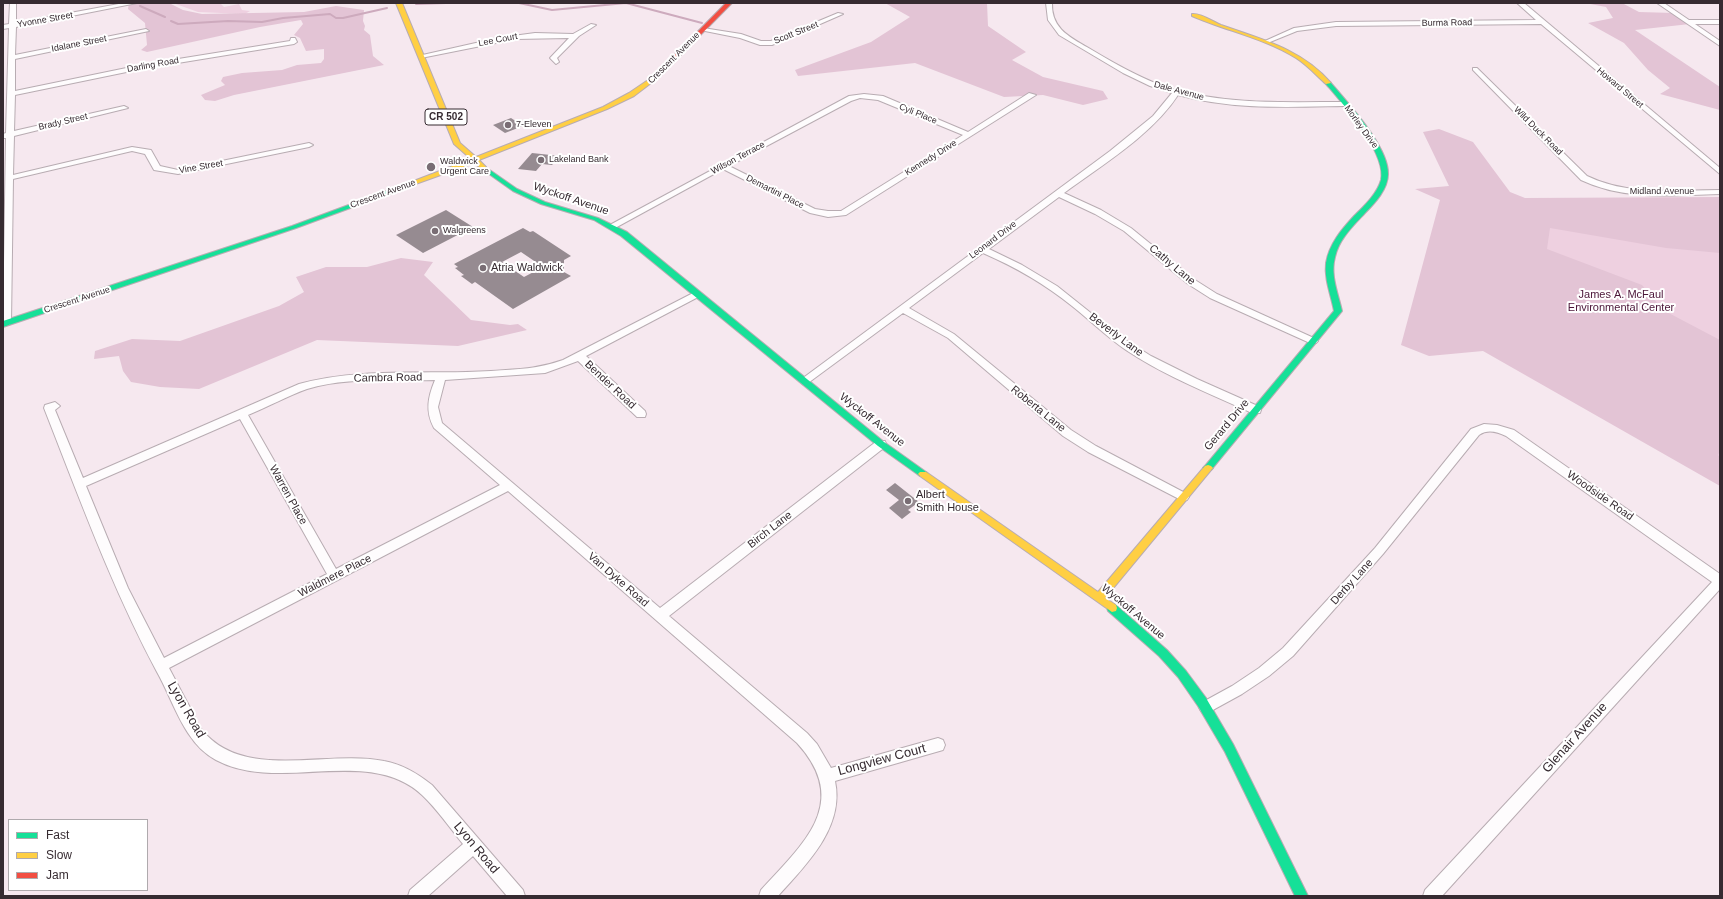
<!DOCTYPE html>
<style>
body{margin:0}
#map{position:relative;width:1723px;height:899px;overflow:hidden;background:#f6e8ef;font-family:Helvetica,sans-serif}
canvas{display:block}
.frame{position:absolute;inset:0;border:4px solid #362b31;pointer-events:none}
.legend{position:absolute;left:8px;top:819px;width:140px;height:72px;box-sizing:border-box;background:#fff;border:1px solid #afaaad;margin:0;padding:5px 7px;list-style:none;font-size:12px;color:#362b31}
.legend li{display:flex;align-items:center;gap:8px;height:20px}
.legend b{width:20px;border:1px solid #afaaad}
</style>
<div id="map">
<canvas width="1723" height="899"></canvas>
<div class="frame"></div>
<ul class="legend">
<li><b style="height:5px;background:#16e098"></b>Fast</li>
<li><b style="height:5px;background:#ffcf43"></b>Slow</li>
<li><b style="height:5px;background:#f24e42"></b>Jam</li>
</ul>
</div>
<script>
const ctx = document.querySelector('canvas').getContext('2d');
ctx.lineJoin = 'round';
function fill(path, color) {
  ctx.fillStyle = color;
  ctx.fill(path, 'evenodd');
}
function strokePath(path, color, width, dash) {
  ctx.strokeStyle = color;
  ctx.lineWidth = width;
  ctx.lineCap = dash ? 'butt' : 'round';
  ctx.setLineDash(dash || []);
  ctx.stroke(path);
}
function drawText(font, color, halo, rows, align = 'center') {
  ctx.font = font + ' Helvetica,sans-serif';
  ctx.lineWidth = 4;
  ctx.setLineDash([]);
  ctx.textBaseline = 'middle';
  ctx.strokeStyle = halo;
  ctx.fillStyle = color;
  for (const [text, x, y, turn = 0] of rows) {
    ctx.save();
    ctx.translate(x, y);
    ctx.rotate((+turn || 0) * Math.PI / 180);
    ctx.textAlign = isNaN(turn) ? turn : align;
    if (halo) ctx.strokeText(text, 0, 0);
    ctx.fillText(text, 0, 0);
    ctx.restore();
  }
}
const green = new Path2D(`
 M173,3H220L224,7L239,4L242,10L250,11L245,14L198,12Z
 M1561,211L1720,222V473L1495,259Z`);
const forest = new Path2D(`
 M129,3H169L183,10L202,14L304,12L336,6L364,10L363,21L365,26L364,30L370,35L373,56L384,65L234,95L215,101L205,100L201,95L225,85L221,81L223,77L242,73L282,70L297,65L321,63L324,59V49L306,51L300,38L294,35L303,24L301,20L260,27L147,52L141,50L147,45L145,23L128,9Z
 M885,3H987L988,26L1026,52L1012,60L1043,77L1103,91L1108,99L1083,105L1043,95L1004,97L915,63L798,76L795,70L871,42L910,17Z
 M1585,3H1622L1639,12L1674,13L1690,24L1635,30L1720,87V110L1660,94L1670,88L1648,70L1624,43L1588,23L1613,18L1606,7Z
 M1439,129L1473,142L1510,192L1525,198L1720,197V253L1666,248L1550,228L1547,249L1642,285L1663,310L1720,340V451L1718,455L1720,458V486L1483,351L1429,356L1401,345L1440,200L1415,189L1449,186L1423,132Z
 M401,258L433,262L424,275L471,320L510,325L518,324L527,330L458,346L317,340L199,389L160,387L131,382L123,371L119,356L94,359L95,351L132,339L180,341L279,306L304,292L296,277L326,267H367Z`);
const stream = new Path2D(`
 M519,3L552,10L626,3L702,23
 M416,4L446,3
 M140,6L165,17
 M171,21L178,24L228,21L262,22L283,18L330,14L336,18H343L387,8`);
const building = new Path2D(`
 M511,118L523,126L505,133L493,125Z
 M532,153L560,156L552,165L542,164L536,171L518,169Z
 M446,210L473,227L423,253L396,235Z
 M523,228L530,232L533,231L571,256L564,260V272L571,276L513,309L475,282L472,284L461,276L464,275L455,268L458,267L454,264ZM521,252L543,267L524,277L502,262Z
 M895,483L919,502L908,510L911,512L902,519L889,508L899,500L886,490Z`);
const street = new Path2D(`
 M10,3H16V23L124,3H137L16,27L15,55L146,29L149,31L15,59V91L141,65L290,41L291,38H295L297,42L294,44L141,69L15,95L14,131L124,106L128,108L14,136L13,175L132,147L151,150L160,166L178,170L309,143L313,145L309,147L178,174L154,170L145,154L132,151L13,179L11,323L9,325H3L6,138H3V134L6,133L9,28L3,29V25L9,24Z
 M1046,3H1052C1051,30 1072,38 1092,50C1117,65 1142,79 1169,88C1225,105 1286,102 1344,102L1348,104L1344,106C1289,107 1232,110 1178,95C1152,135 1102,165 1064,193L1101,210L1131,228L1195,280L1217,294L1316,339L1318,341L1316,343H1310L1210,298L1188,284L1124,231L1095,214L1059,197L989,249L1022,265L1057,286L1121,337L1151,356L1197,379L1260,407L1261,410L1260,413H1252C1211,394 1167,377 1129,352C1109,339 1091,321 1072,306C1045,284 1015,267 983,253L909,308L954,334L1071,430L1096,446L1187,494L1189,497L1187,500L1183,501L1088,452L1063,436L948,338L903,313L808,383L804,385L799,381L1110,151L1153,116L1172,93L1150,86L1123,73L1059,35L1048,20Z
 M1517,3H1524L1720,168V174L1541,24L1336,26L1297,31L1270,42L1265,41L1294,28L1336,22L1536,20Z
 M1657,3H1664L1689,20H1720V24H1695L1720,41V46Z
 M838,13L843,14L772,45H760L740,38L700,30L703,28L741,34L761,41H771Z
 M591,24L596,25L579,36L557,58L559,62L556,64L550,58L569,38L516,39L421,58L418,56L498,38L535,33L573,34Z
 M1473,68H1477L1587,176C1628,196 1675,190 1720,190V194C1673,195 1625,201 1581,180L1473,70Z
 M1029,93L1036,95L846,215L828,217L810,213L723,169L615,228L612,229L608,226L849,96L864,94L883,96L968,132ZM860,98L878,100L963,135L841,211H828L815,209L729,166L851,101Z
 M697,291L702,294L700,296L586,356L645,411L646,414L645,417H637L578,361L545,373L445,380L438,407L442,423L660,608L877,441H885L886,444L885,447L669,616L807,733L817,744L831,768L938,738L943,740L945,745L943,750L835,781C845,827 806,865 778,896H759L761,890C803,844 852,803 797,743L508,491L169,668C177,683 184,697 192,711C195,717 197,725 202,730C244,782 327,749 384,761C402,764 418,774 432,785L523,890L525,896H507L473,856L428,896H408L410,890L463,844C450,828 437,809 422,795C368,745 279,794 216,760C184,743 174,702 157,672C112,588 79,497 44,408L45,405L55,402L60,406L55,410L83,478L299,384C361,367 428,375 491,371C518,369 538,369 563,360ZM435,380C428,397 425,411 434,428L500,485L336,569L248,415C268,407 287,396 307,389C347,377 393,381 435,380ZM240,419L327,574L164,658L128,588L86,486Z
 M1484,424L1497,425L1514,430L1720,574V589L1442,896H1423L1425,890L1712,582L1506,436C1497,432 1488,429 1479,435L1383,554L1293,656L1269,676L1242,694L1211,711L1206,713L1201,711L1199,707L1201,703L1232,686L1259,668L1283,648L1375,548L1471,429Z`);
const fast = new Path2D(`
 M1326,82H1330L1337,90C1353,109 1389,149 1388,174C1388,189 1375,203 1365,213C1353,226 1339,239 1335,257C1330,275 1338,293 1342,311L1211,470H1205L1203,468L1205,466L1334,311C1331,295 1324,279 1326,263C1329,244 1342,229 1354,216C1364,206 1377,194 1381,180C1387,153 1343,104 1326,84Z
 M484,166L517,189L545,202L598,218L627,232L884,442L926,472L928,474L926,476H920L878,446L621,236L594,220L541,204L513,191L482,169V167Z
 M408,183L410,184V186L296,228L3,327V321L292,226Z
 M1112,604L1116,605L1167,650L1186,671L1206,698L1233,744L1308,896H1295L1225,752L1198,706L1178,677L1159,656L1108,611L1107,608L1108,605Z`);
const slow = new Path2D(`
 M396,3H402L460,143L476,157L603,107L629,93L654,76L659,77L634,96L607,109L479,160L486,167V169H482L474,163L410,186H406V184L471,159L454,144Z
 M1192,14C1201,13 1212,21 1221,25C1261,39 1302,49 1331,83L1326,84C1316,75 1307,65 1296,58C1264,38 1226,31 1192,16Z
 M1208,465L1211,466L1213,468L1211,470L1105,598L1116,605L1117,608L1116,611L1112,612L920,476L918,474L920,472H926L1098,592L1205,466Z`);
const jam = new Path2D(`
 M726,3H732L658,78H654V76Z`);
const markers = [
 [508,125,4,"#796d74"],
 [541,160,4,"#796d74"],
 [431,167,5,"#796d74"],
 [435,231,4,"#796d74"],
 [483,268,4,"#796d74"],
 [908,501,4,"#796d74"]
];
const farStreetnames = [
 ["Yvonne Street",45,20,-10],
 ["Burma Road",1447,23,-1],
 ["Scott Street",796,33,-22],
 ["Lee Court",498,40,-11],
 ["Idalane Street",79,44,-11],
 ["Crescent Avenue",674,58,-45],
 ["Darling Road",153,65,-10],
 ["Howard Street",1620,88,40],
 ["Dale Avenue",1179,91,15],
 ["Cyli Place",918,114,22],
 ["Brady Street",63,122,-13],
 ["Morley Drive",1361,127,54],
 ["Wild Duck Road",1538,131,45],
 ["Wilson Terrace",738,158,-28],
 ["Kennedy Drive",931,158,-32],
 ["Vine Street",201,167,-10],
 ["Demartini Place",775,192,27],
 ["Midland Avenue",1662,192],
 ["Crescent Avenue",383,194,-20],
 ["Leonard Drive",993,240,-37],
 ["Crescent Avenue",77,300,-18]
];
const farPoinames = [
 ["7-Eleven",516,125],
 ["Lakeland Bank",549,160],
 ["Waldwick",440,162],
 ["Urgent Care",440,172],
 ["Walgreens",443,231]
];
const shields = [
 [446,117,42]
];
const shieldNames = [
 ["CR 502",446,117]
];
const streetNames = [
 ["Wyckoff Avenue",571,199,19],
 ["Cathy Lane",1172,265,40],
 ["Beverly Lane",1116,335,37],
 ["Cambra Road",388,378,-1],
 ["Bender Road",610,385,43],
 ["Roberta Lane",1038,409,39],
 ["Wyckoff Avenue",872,420,38],
 ["Gerard Drive",1227,425,-50],
 ["Warren Place",288,495,61],
 ["Woodside Road",1600,496,35],
 ["Birch Lane",770,530,-38],
 ["Waldmere Place",335,576,-27],
 ["Van Dyke Road",618,580,41],
 ["Derby Lane",1352,582,-48],
 ["Wyckoff Avenue",1133,612,40]
];
const poiNames = [
 ["Atria Waldwick",491,268],
 ["Albert",916,495],
 ["Smith House",916,508]
];
const parkNames = [
 ["James A. McFaul",1621,295],
 ["Environmental Center",1621,308]
];
const nearStreetnames = [
 ["Lyon Road",186,710,60],
 ["Glenair Avenue",1575,738,-48],
 ["Longview Court",882,760,-15],
 ["Lyon Road",476,848,50]
];
fill(green, '#eed0e0');
fill(forest, '#e3c4d5');
strokePath(stream, '#cdaabd', 2);
fill(building, '#968b91');
strokePath(street, '#b8acb2', 2);
strokePath(fast, '#b8acb2', 2);
strokePath(slow, '#b8acb2', 2);
strokePath(jam, '#b8acb2', 2);
fill(street, '#fefcfd');
fill(fast, '#16e098');
fill(slow, '#ffcf43');
fill(jam, '#f24e42');
for (const [x, y, r, color] of markers) {
  const dot = new Path2D();
  dot.arc(x, y, r, 0, 2 * Math.PI);
  ctx.fillStyle = color;
  ctx.fill(dot);
  strokePath(dot, '#fff', 1.5);
}
drawText('9px', '#362b31', '#fff', farStreetnames);
drawText('9px', '#362b31', '#fff', farPoinames, 'left');
for (const [x, y, w] of shields) {
  const box = new Path2D();
  box.roundRect(x - w / 2, y - 8, w, 16, 3);
  ctx.fillStyle = '#fff';
  ctx.fill(box);
  strokePath(box, '#362b31', 1);
}
drawText('bold 10px', '#362b31', null, shieldNames);
drawText('11px', '#362b31', '#fff', streetNames);
drawText('11px', '#362b31', '#fff', poiNames, 'left');
drawText('11px', '#4b1538', '#fff', parkNames);
drawText('13px', '#362b31', '#fff', nearStreetnames);
</script>
